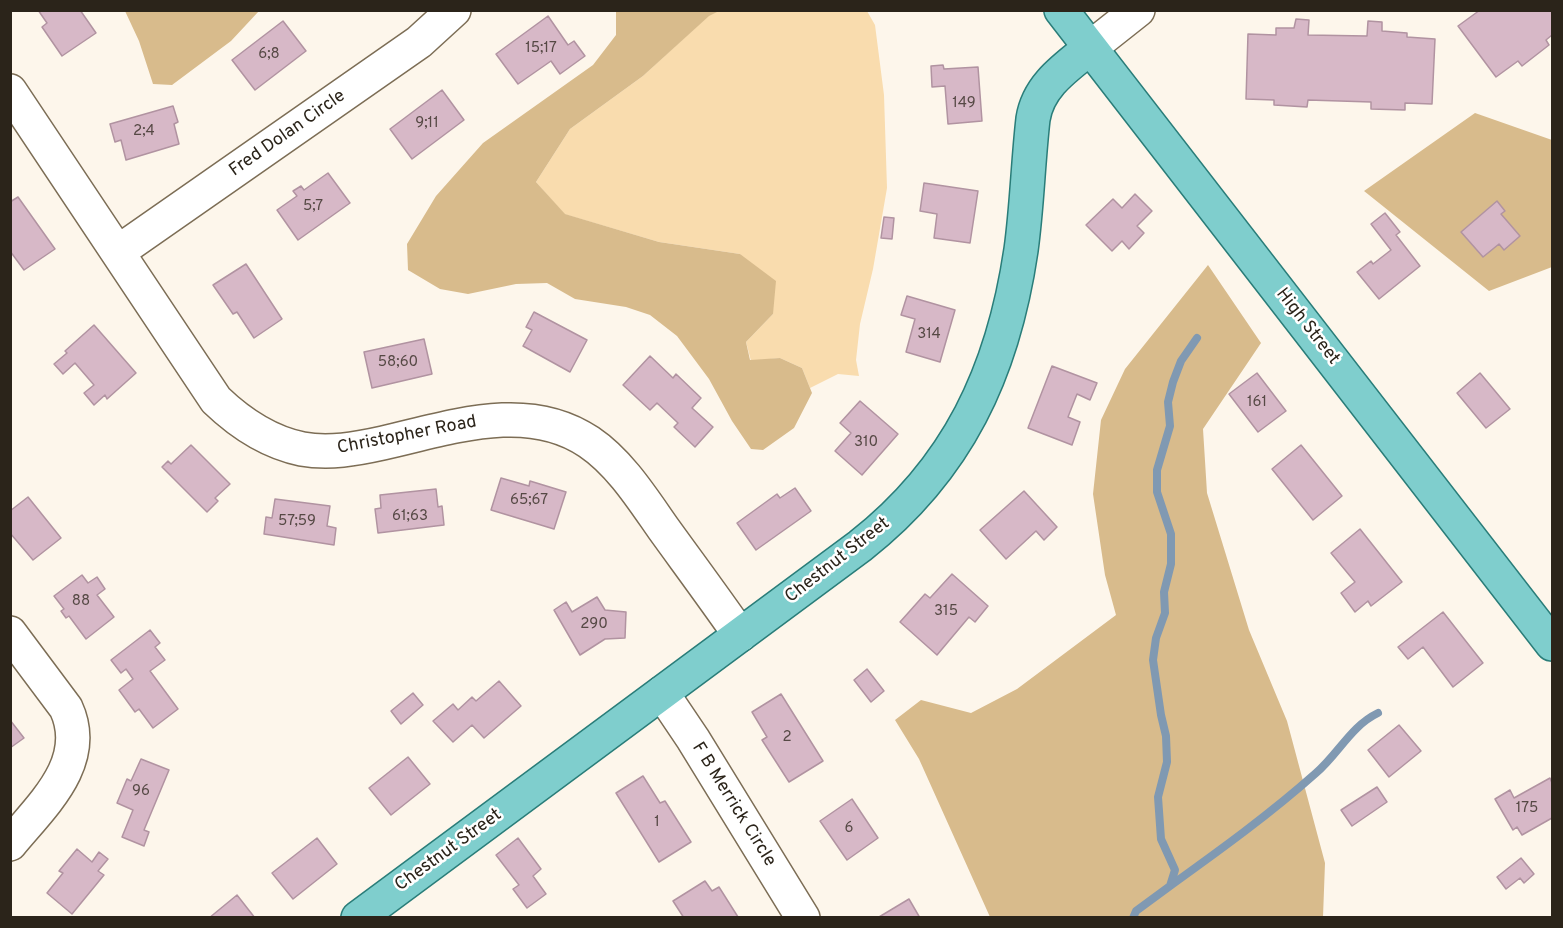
<!DOCTYPE html>
<style>
body{margin:0}
#map{position:relative;width:1563px;height:928px;overflow:hidden;background:#fdf6eb;font-family:Overpass,sans-serif}
canvas{display:block}
.frame{position:absolute;inset:0;border:12px solid #2b241a;pointer-events:none}
</style>
<div id="map">
<canvas width="1563" height="928"></canvas>
<div class="frame"></div>
</div>
<script>
const ctx = document.querySelector('canvas').getContext('2d');
ctx.lineJoin = 'round';
function fill(path, color) {
  ctx.fillStyle = color;
  ctx.fill(path, 'evenodd');
}
function strokePath(path, color, width, dash) {
  ctx.strokeStyle = color;
  ctx.lineWidth = width;
  ctx.lineCap = dash ? 'butt' : 'round';
  ctx.setLineDash(dash || []);
  ctx.stroke(path);
}
function drawText(font, color, halo, rows, align = 'center') {
  ctx.font = font + ' Overpass,sans-serif';
  ctx.lineWidth = 5;
  ctx.setLineDash([]);
  ctx.textBaseline = 'middle';
  ctx.strokeStyle = halo;
  ctx.fillStyle = color;
  for (const [text, x, y, turn = 0] of rows) {
    ctx.save();
    ctx.translate(x, y);
    ctx.rotate((+turn || 0) * Math.PI / 180);
    ctx.textAlign = isNaN(turn) ? turn : align;
    if (halo) ctx.strokeText(text, 0, 0);
    ctx.fillText(text, 0, 0);
    ctx.restore();
  }
}
const green = new Path2D(`
 M719,10L867,11L875,25L884,95L887,188L873,269L860,324L856,360L859,376L838,374L810,388L802,368L780,358L751,361L746,342L773,314L740,254L659,242L564,214L536,182L570,129L643,76L709,15Z`);
const forest = new Path2D(`
 M125,11H259L231,41L172,85L153,84L139,41Z
 M616,11H719L709,16L643,76L570,129L536,182L565,214L659,242L740,254L776,281L773,314L746,342L750,360L780,358L802,368L812,393L794,428L763,450L751,449L732,421L709,379L677,336L650,315L626,307L575,299L547,283L516,284L468,294L440,289L408,270L407,244L436,196L483,143L593,65L616,35Z
 M1475,113L1552,140V267L1489,291L1364,191Z
 M1208,265L1261,343L1203,429L1207,493L1249,630L1287,721L1325,863L1323,917H990L919,759L895,720L921,700L971,713L1017,689L1116,615L1105,575L1093,494L1101,420L1125,369Z`);
const stream = new Path2D(`
 M1170,886C1220,850 1270,814 1316,773C1339,753 1351,726 1378,713
 M1133,918L1136,911L1170,886L1175,870L1161,839L1158,797L1167,762L1166,736L1161,715L1153,660L1156,638L1165,613L1164,592L1171,564V534L1157,492V470L1170,426L1168,402L1173,382L1181,361L1197,338`);
const building = new Path2D(`
 M38,10H80L96,33L62,56L42,27L47,23Z
 M1480,10H1552V35L1546,40L1549,45L1522,66L1518,61L1496,77L1458,26Z
 M548,16L568,45L574,41L585,56L560,74L551,61L518,84L496,54Z
 M1296,19L1309,20L1308,35L1367,36L1368,21L1382,22V31L1407,33V37L1435,39L1432,104L1405,103V110L1371,109V102L1308,100L1307,107L1274,105V100L1246,99L1248,34L1276,35V28H1294Z
 M283,21L306,51L255,90L232,60Z
 M943,65L944,69L978,67L982,121L948,124L945,86L932,87L931,66Z
 M442,90L464,120L412,159L390,129Z
 M173,106L178,122L174,124L179,144L126,160L121,140L115,142L110,124Z
 M328,173L350,203L298,240L277,210L297,196L293,191L301,186L304,190Z
 M924,183L978,191L970,243L934,238L937,214L920,211Z
 M1135,194L1152,211L1137,226L1144,233L1129,249L1122,241L1112,251L1086,225L1113,199L1122,208Z
 M18,197L55,249L24,270L10,251V202Z
 M1497,201L1505,211L1501,214L1520,236L1504,250L1499,244L1483,257L1461,232Z
 M1385,213L1400,232L1396,235L1420,266L1379,299L1357,272L1371,261L1373,264L1391,250L1371,224Z
 M884,217L894,218L892,239L881,238Z
 M246,264L282,319L254,338L237,312L233,314L213,285Z
 M907,296L955,310L940,362L906,352L915,319L901,315Z
 M534,312L587,340L570,372L523,346L532,330L526,327Z
 M94,325L136,373L107,399L105,395L94,405L84,393L94,385L75,363L63,374L54,364L67,353L65,351Z
 M424,339L432,374L372,388L364,352Z
 M650,356L673,378L676,374L701,398L692,408L713,427L695,447L674,427L678,423L657,403L650,410L623,385Z
 M1052,366L1097,383L1090,400L1077,394L1068,417L1080,422L1072,445L1028,428Z
 M1257,373L1286,411L1258,432L1229,394Z
 M1480,373L1510,409L1486,428L1457,393Z
 M860,401L898,434L862,475L835,451L851,433L840,423Z
 M191,445L230,484L215,498L218,501L207,512L162,467L168,461L171,464Z
 M1301,445L1342,496L1313,520L1272,469Z
 M501,478L529,486L530,481L566,492L554,529L491,510Z
 M795,488L811,511L756,550L737,523L777,494L780,498Z
 M436,489L438,507L442,506L444,525L378,533L375,509L381,508L380,495Z
 M1024,491L1057,527L1044,540L1036,531L1006,559L980,530Z
 M28,497L61,538L33,560L10,533V511Z
 M275,499L330,506L327,526L336,528L334,545L264,534L266,517L272,518Z
 M1360,529L1402,582L1371,606L1368,601L1355,612L1341,593L1355,582L1331,553Z
 M952,574L988,606L975,622L969,617L937,655L900,622L925,594L930,598Z
 M82,575L88,583L97,577L105,589L97,595L114,617L86,639L69,616L66,618L61,611L64,609L54,596Z
 M597,597L605,610L626,612L625,638L605,639L580,655L554,610L566,602L572,612Z
 M1443,612L1483,663L1453,687L1423,647L1408,659L1398,647Z
 M150,630L160,643L155,647L165,660L150,671L178,709L153,728L139,709L135,712L119,690L133,679L126,669L121,673L111,660Z
 M867,669L884,691L871,702L854,680Z
 M499,681L521,706L484,738L472,725L453,742L433,721L453,704L458,710L472,697L476,701Z
 M413,693L423,705L401,724L391,711Z
 M781,694L823,761L789,782L762,740L767,737L752,712Z
 M10,720L24,738L10,748Z
 M1399,725L1421,751L1389,777L1368,750Z
 M408,757L430,784L391,815L369,788Z
 M141,759L169,770L144,830L149,832L144,846L122,837L133,810L117,803L127,779L131,781Z
 M643,776L660,803L665,801L691,842L659,862L616,793Z
 M1550,778L1552,783V818L1522,835L1517,827L1513,830L1495,799L1510,790L1514,798Z
 M1377,787L1387,802L1352,826L1341,810Z
 M852,799L878,838L847,860L820,821Z
 M317,838L337,864L293,899L272,873Z
 M518,838L541,869L533,876L546,894L527,908L513,889L519,885L496,855Z
 M77,849L92,862L99,852L108,859L98,871L104,875L72,914L47,893L63,873L59,871Z
 M1521,858L1534,874L1524,883L1520,878L1506,889L1497,877Z
 M705,881L712,891L719,887L738,917L684,918L673,901Z
 M237,895L255,918H209Z
 M909,899L920,918H880L879,917Z`);
const minor = new Path2D(`
 M1090,48L1138,10
 M10,91L216,400C240,423 268,442 302,449C329,454 356,449 383,443C450,428 527,400 589,442C620,463 642,498 663,528C689,564 715,599 740,635
 M118,252L419,42L454,10
 M10,633L66,708C91,762 42,805 10,844
 M662,693L693,739L803,918`);
const major = new Path2D(`
 M1061,10L1552,644
 M358,918L860,546C958,469 1003,372 1021,250C1027,207 1028,163 1033,119C1038,86 1065,68 1090,48`);
const numberNames = [
 ["15;17",541,49],
 ["6;8",269,55],
 ["149",964,104],
 ["9;11",427,124],
 ["2;4",144,132],
 ["5;7",313,207],
 ["314",929,335],
 ["58;60",398,363],
 ["161",1257,403],
 ["310",866,443],
 ["65;67",529,501],
 ["61;63",410,517],
 ["57;59",297,522],
 ["88",81,602],
 ["315",946,612],
 ["290",594,625],
 ["2",787,738],
 ["96",141,792],
 ["175",1527,809],
 ["1",657,823],
 ["6",849,829]
];
const streetNames = [
 ["Fred Dolan Circle",288,134,-35],
 ["High Street",1307,327,52],
 ["Christopher Road",407,436,-11],
 ["Chestnut Street",838,561,-38],
 ["F B Merrick Circle",733,805,58],
 ["Chestnut Street",449,851,-36]
];
fill(green, '#f9dcae');
fill(forest, '#d8bb8c');
strokePath(stream, '#8099b2', 8);
fill(building, '#d7b8c7');
strokePath(building, '#b193a1', 1.5);
strokePath(minor, '#7c6d55', 36);
strokePath(major, '#2a7d79', 36);
strokePath(minor, '#fff', 33);
strokePath(major, '#7fcecd', 33);
drawText('15px', '#564945', null, numberNames);
drawText('18px', '#2b241a', '#fff', streetNames);
</script>
